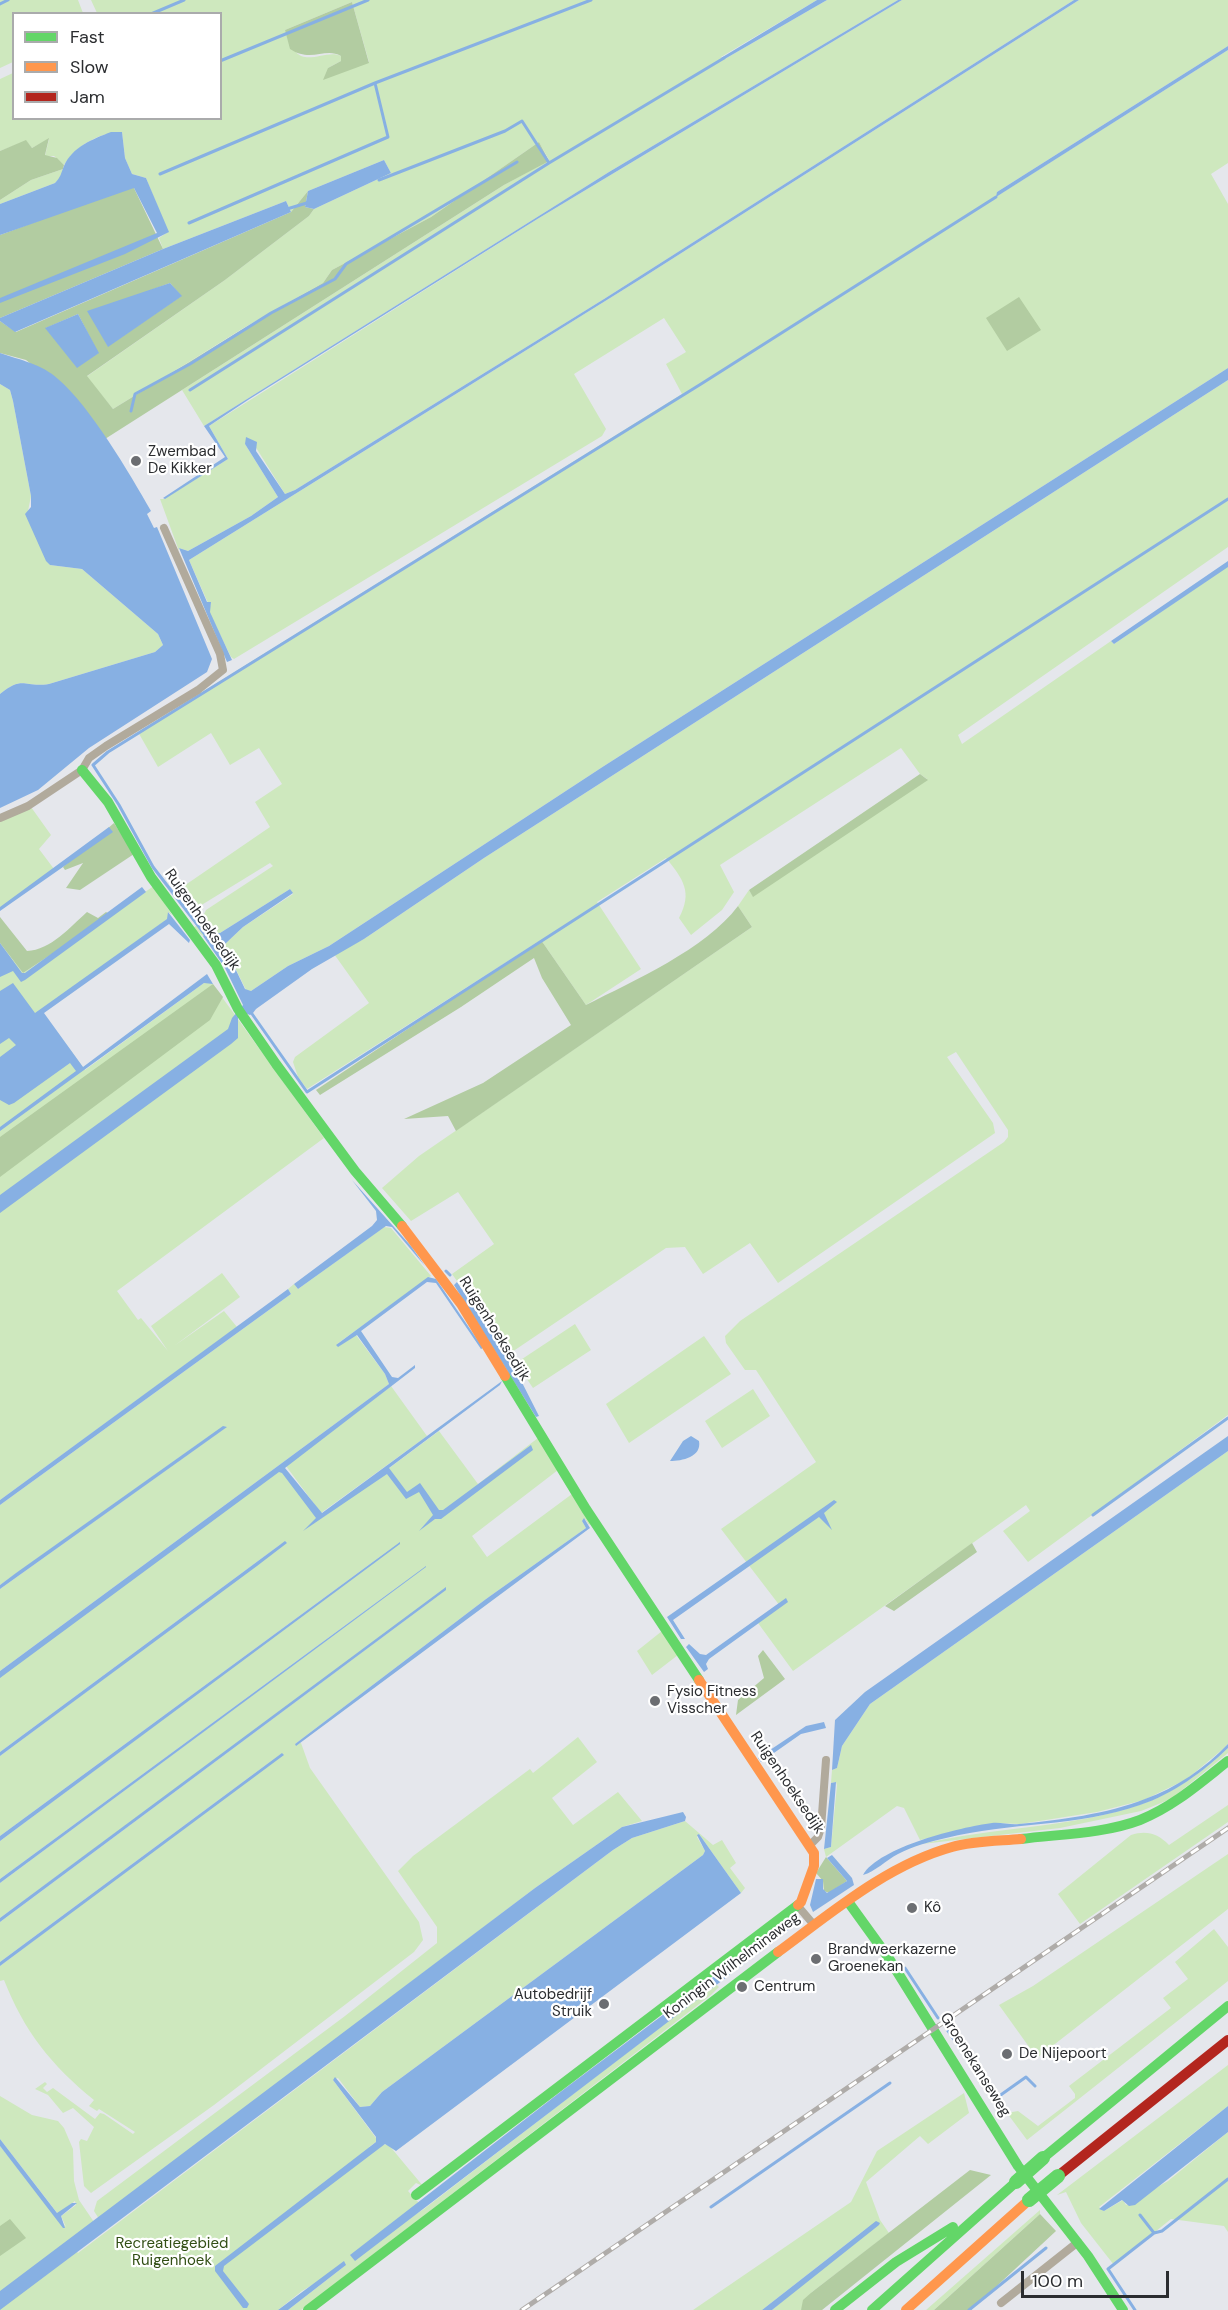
<!DOCTYPE html>
<meta charset="utf-8">
<style>
body{margin:0}
#map{position:relative;width:1228px;height:2310px;overflow:hidden;background:#e5e7ec;font-family:"DM Sans",sans-serif}
canvas{display:block}
.legend{position:absolute;left:12px;top:12px;width:210px;height:108px;box-sizing:border-box;background:#fff;border:2px solid #aaabac;margin:0;padding:8px 10px;list-style:none;font-size:18px;color:#2b2d30}
.legend li{display:flex;align-items:center;gap:12px;height:30px}
.legend b{width:30px;border:2px solid #aaabac}
.scale{position:absolute;left:1021px;top:2271px;width:148px;height:27px;box-sizing:border-box;border:3px solid #2b2d30;border-top:0;padding-left:8px;font-size:18px;line-height:21px;white-space:nowrap;color:#2b2d30;-webkit-text-stroke:4px #fff;paint-order:stroke}
</style>
<div id="map">
<canvas width="1228" height="2310"></canvas>
<ul class="legend">
<li><b style="height:8px;background:#63d668"></b>Fast</li>
<li><b style="height:8px;background:#ff974d"></b>Slow</li>
<li><b style="height:8px;background:#b3261e"></b>Jam</li>
</ul>
<div class="scale">100 m</div>
</div>
<script>
const ctx = document.querySelector('canvas').getContext('2d');
ctx.lineJoin = 'round';
function fill(path, color) {
  ctx.fillStyle = color;
  ctx.fill(path, 'evenodd');
}
function strokePath(path, color, width, dash) {
  ctx.strokeStyle = color;
  ctx.lineWidth = width;
  ctx.lineCap = dash ? 'butt' : 'round';
  ctx.setLineDash(dash || []);
  ctx.stroke(path);
}
function drawText(font, color, halo, rows, align = 'center') {
  ctx.font = font + ' "DM Sans",sans-serif';
  ctx.lineWidth = 4.5;
  ctx.setLineDash([]);
  ctx.textBaseline = 'middle';
  ctx.strokeStyle = halo;
  ctx.fillStyle = color;
  for (const [text, x, y, turn = 0] of rows) {
    ctx.save();
    ctx.translate(x, y);
    ctx.rotate((+turn || 0) * Math.PI / 180);
    ctx.textAlign = isNaN(turn) ? turn : align;
    if (halo) ctx.strokeText(text, 0, 0);
    ctx.fillText(text, 0, 0);
    ctx.restore();
  }
}
const green = new Path2D(`
 M0,0H78L83,13L14,14L13,62L0,68Z
 M91,0H817L721,57L723,60L827,0H898L609,172L204,426L182,390L504,185L549,160L539,142L431,217L332,270L323,283L242,329L113,409L86,377L225,280L309,216L314,209L391,173L384,160L308,191L291,212L286,201L163,249L159,238L168,232L146,178L132,174L125,158L122,132C98,133 77,145 64,165L54,156H45L49,139L32,148L26,141L0,151V79L13,73L14,118H220V14L97,13ZM352,2L369,62L328,68L341,61V56C328,49 307,65 296,52C291,46 288,36 285,30Z
 M902,0H1074L604,299L295,490L285,494L255,446L245,444L278,497L251,516L188,551L179,548V551L160,499H164L228,459L209,426L539,218Z
 M1079,0H1228V46L997,192V196L1228,50V163L1211,174L1228,204V368L604,766L329,946L288,966L251,991L246,990L224,945L243,927L293,894L290,889L220,933L203,936L193,928L199,924L206,910L273,866L270,863L195,909H190L178,896V890L270,827L255,802L282,784L259,748L230,765L211,733L158,767L138,732L682,394L666,364L686,352L664,318L574,374L606,429L602,436L234,659L231,657L209,612L211,602L208,603L189,560L639,280Z
 M63,169L61,177L55,183L0,204V200L31,180Z
 M1228,380V547L958,735L962,744L1111,641L1114,644L1228,566V1415L1028,1562L1003,1531L1030,1511L1026,1505L793,1671L758,1623L780,1606L721,1529L816,1462L756,1370H745L726,1343L725,1336L740,1321L1004,1142L1008,1137V1130L956,1052L947,1057L993,1123L995,1133L778,1283L750,1243L703,1274L685,1247L666,1248L509,1354L452,1274L494,1244L458,1192L411,1221L382,1188L419,1156L752,927L738,906L749,890L753,896L927,779L920,774L901,748L720,865L734,892L722,910L691,935L679,918C693,892 683,879 666,858L597,902L641,969L586,1005L541,940L307,1089L298,1077L293,1062L295,1057L369,1003L334,954L364,939L484,858Z
 M0,384L10,390L13,401L31,496L28,511L50,565L82,569L158,634L163,645L155,652L49,684C23,688 24,675 0,694Z
 M31,807L51,835L39,849L54,869L0,909V821Z
 M154,886L172,915L168,912V919L41,1010L85,1070L204,983L211,982L324,1138L117,1291L138,1320L141,1318L168,1351L151,1326L222,1273L240,1297L174,1346L224,1311L237,1327L0,1500V943L23,973Z
 M384,1227L391,1228L431,1276L337,1344L356,1335L385,1374L389,1384L0,1671V1589L226,1427L204,1440L0,1585V1505L291,1294L288,1289L294,1284L298,1289Z
 M575,1324L591,1350L533,1388L516,1363Z
 M704,1336L731,1374L629,1443L606,1404Z
 M391,1386L427,1436L321,1513L286,1466Z
 M753,1389L770,1416L722,1448L705,1421Z
 M439,1431L478,1484L538,1438L558,1470L472,1536L487,1557L572,1494L591,1523L589,1525L585,1519L582,1521L586,1528L486,1599L295,1744L301,1743L310,1768L419,1922L423,1940L414,1952L214,2105L91,2193L84,2186L79,2142L81,2139L87,2141L94,2127L73,2108L63,2113L48,2095L35,2089L45,2082L47,2084L43,2088L47,2092L53,2088L95,2119L100,2113L104,2114L133,2134L135,2132L99,2109L97,2111L89,2106L94,2100C51,2065 24,2031 4,1980L0,1981V1966L282,1753L0,1962V1922L447,1589L0,1918V1883L426,1566L0,1879V1841L400,1542L0,1836V1756L283,1545L281,1544L0,1752V1673L280,1468L322,1518Z
 M1228,1451V1744L1223,1749L1187,1779L1144,1800L1097,1812L1020,1824L995,1823L920,1840L904,1808L897,1806L826,1857L824,1849L831,1847L837,1785L836,1782L831,1783L832,1770L837,1768L842,1746L870,1704Z
 M662,1631L678,1655L652,1675L637,1651Z
 M578,1737L597,1762L552,1798L573,1825L618,1792L642,1821L622,1827L535,1888L99,2219L94,2211L97,2201L345,2016L437,1943V1927L398,1871L413,1856L530,1769L533,1773Z
 M1228,1748V1753L1171,1799L1141,1811L1060,1828L922,1844C992,1827 1072,1828 1139,1805C1172,1794 1203,1772 1228,1748Z
 M1228,1805V1822L1080,1924L1058,1894L1131,1835C1147,1830 1158,1834 1169,1845Z
 M685,1821L713,1845L722,1840L736,1863L730,1868L745,1888L741,1893L699,1834L697,1837L705,1851L703,1855L382,2092L370,2106L360,2107L338,2078L333,2080L376,2138V2142L369,2147L388,2144L423,2186L416,2183L408,2191L419,2203L351,2255L424,2209L716,1984L719,1987L711,1995L301,2310H288L346,2265L302,2291L278,2310H0V2146L66,2227L61,2216L76,2205L75,2201L58,2214L0,2139V2096L32,2115L58,2121L64,2128L73,2149L74,2181L79,2200L94,2222L69,2241L78,2253L613,1850L632,1838Z
 M1228,1854V1909L1037,2058L999,2005L1033,1986Z
 M1214,1929L1228,1947V1981L1027,2140L1007,2113L1018,2111L1038,2126L1075,2098V2094L1069,2086L1171,2008L1163,1998L1188,1979L1175,1962Z
 M1228,2065V2106L1099,2207L1104,2211L1123,2200L1126,2205L1168,2181L1228,2132V2232L1224,2226L1171,2219L1114,2265L1081,2223L1066,2192L1057,2195Z
 M964,2093L969,2113L928,2144L920,2136L866,2182L880,2220L889,2233L812,2292L801,2310H772L867,2228L762,2310H693L851,2202L877,2151Z
 M1040,2210V2214L934,2310H926Z`);
const forest = new Path2D(`
 M352,2L369,63L323,80L328,68L341,61V56C325,47 311,63 290,49L285,30Z
 M49,138L45,155L57,158L64,165L63,169L31,180L0,200V151L26,140L32,148Z
 M539,142L549,161L504,185L105,439L79,403L26,360L0,353V321L16,332L291,212L308,191L305,207L314,209L309,216L225,280L87,376L113,409L243,329L323,283L332,270L431,217ZM170,283L181,296L108,346L99,330L146,292ZM78,314L98,353L77,367L46,328Z
 M127,188H134L163,249L0,318V235Z
 M1019,297L1041,330L1007,351L986,318Z
 M920,774L928,780L753,897L749,890Z
 M114,823L134,854L80,890L66,888L83,863L65,870L63,867Z
 M738,906L752,927L456,1131L448,1116L404,1119L483,1083L571,1025L542,978L534,958L461,1007L320,1095L316,1090L541,940L586,1005C633,981 706,949 738,906Z
 M87,912L98,918L106,912L111,915L23,973L0,943V917L27,951C51,950 70,927 87,912Z
 M213,984L223,997L210,1020L0,1177V1137Z
 M972,1543L977,1552L894,1611L885,1606Z
 M763,1650L785,1679L736,1715L738,1700L764,1678L758,1656Z
 M826,1857L847,1881L829,1893L824,1891L823,1881L816,1873Z
 M970,2170L991,2175L822,2310H801L803,2300L812,2292Z
 M1040,2214L1056,2231L971,2310H934Z
 M10,2219L26,2238L0,2256V2226Z`);
const water = new Path2D(`
 M817,0H827L723,60L721,58Z
 M898,0H902L539,218L248,400L209,426L228,459L165,499L163,498L225,457L204,426L609,172Z
 M1074,0H1079L639,280L189,560L207,602H211L210,612L232,660L227,662L179,548L188,551L251,516L278,497L245,444L246,437L257,442L256,451L285,494L295,490L604,299Z
 M1228,46V50L996,197L997,192Z
 M111,132H122L125,158L132,174L146,178L169,232L125,254L0,303V298L157,233L134,188L0,235V204L55,183C61,177 61,173 64,166C72,147 93,139 111,132Z
 M384,160L391,173L314,209L305,207L308,191Z
 M286,201L291,212L15,332L0,321V318L163,249Z
 M170,283L182,296L108,347L87,311Z
 M78,314L99,353L77,368L45,328Z
 M0,353C20,360 42,364 58,379C90,406 130,474 151,511L147,514L154,528L157,527L212,659L207,672L89,748L38,790L0,808V694C24,675 23,688 49,684L155,652L163,645L158,634L82,569L50,565L46,561L25,514L31,507V496L13,401L10,390L0,384Z
 M1228,368V380L484,858L364,939L312,969L256,1009L253,1013L250,1015L245,1013L238,1017V1038L231,1044L0,1213V1195L228,1029L232,1018L243,1005L225,968L203,936L207,933H220L290,889L293,893L243,927L224,945L245,989L251,991L288,966L329,946L604,766Z
 M1228,561V567L1114,644L1111,641Z
 M109,827L113,832L0,911V907Z
 M142,887L146,892L25,980L21,982L13,971L0,977V943L22,973H25Z
 M168,912L190,940L189,943L169,924L44,1013L83,1067L207,974L213,984L204,983L0,1131V1127L76,1071L70,1063L14,1103L9,1105L0,1100V1057L16,1045L9,1038L0,1044V991L13,983L35,1013L167,919Z
 M352,1180L411,1246L425,1266L392,1227L386,1226L298,1289L294,1284L372,1226L377,1220L376,1211Z
 M428,1277L436,1279L483,1348L481,1349L436,1283L427,1282L361,1331L392,1377L398,1378L415,1365V1368L285,1468L322,1513L502,1381L500,1385L389,1468L407,1492L420,1483L439,1510H443L531,1445L533,1450L441,1519H435L419,1531L433,1515L419,1492L406,1499L387,1474L303,1531L316,1518L282,1473L279,1472L0,1678V1671L389,1384L385,1374L357,1335L338,1347L336,1345Z
 M457,1282L504,1353L508,1355L539,1416L536,1417L454,1285Z
 M288,1289L291,1294L0,1505V1500Z
 M223,1426L227,1427L0,1589V1585L16,1573Z
 M691,1436L699,1441C702,1457 682,1461 670,1461L683,1441Z
 M1228,1436V1451L870,1704L842,1746L837,1768L832,1770L835,1720L865,1692Z
 M834,1500L837,1502L824,1513L832,1530L819,1517L673,1620L685,1639H681L667,1617Z
 M584,1518L590,1528L296,1746L295,1744L486,1599L586,1528L582,1521Z
 M285,1541L287,1543L257,1566L0,1756V1752Z
 M400,1542V1544L0,1841V1836Z
 M426,1566V1567L0,1883V1879Z
 M446,1587V1590L0,1922V1918Z
 M786,1598L788,1602L709,1659L706,1664L708,1669L704,1672L686,1647L689,1644L700,1654L706,1655Z
 M824,1722L826,1728L801,1734L761,1762L758,1758L806,1726Z
 M1228,1744V1748C1203,1772 1173,1794 1140,1805C1078,1827 1009,1822 946,1838C929,1842 913,1846 898,1854C886,1860 875,1872 863,1875C879,1847 961,1827 992,1823C1000,1822 1010,1825 1019,1824C1060,1820 1107,1814 1145,1799C1176,1788 1205,1768 1228,1744Z
 M282,1753L284,1755L0,1966V1962Z
 M836,1782L831,1847L824,1849L831,1783Z
 M683,1812L686,1817L685,1821L632,1838L613,1850L0,2310V2291L535,1888L622,1827Z
 M699,1834L741,1893L396,2151L385,2144L224,2266L223,2271L249,2304L247,2308H243L215,2271V2266L376,2142V2137L333,2080L335,2077L360,2107L370,2106L382,2092L703,1855L705,1851L697,1835Z
 M832,1855L852,1878L854,1885L813,1912L810,1905L816,1879H823V1889L827,1893L847,1881L827,1858Z
 M788,1921L793,1925L791,1928L355,2261L350,2255L563,2090Z
 M1228,2106V2132L1135,2205L1129,2206L1122,2200L1104,2211L1099,2209Z
 M0,2139L57,2213L72,2203H77L61,2216L65,2228H63L0,2146Z
 M876,2221L880,2223L879,2225L772,2310H762Z
 M344,2261L346,2265L288,2310H278Z`);
const stream = new Path2D(`
 M0,4L8,0
 M151,14L184,0
 M220,61L368,0
 M160,174L375,83L591,0
 M379,180L505,131L522,121L549,163
 M287,209L310,202
 M189,223L388,137L375,83
 M190,390L549,163L724,58
 M131,411L135,394L190,364L271,313L335,279L346,264L517,162
 M206,936L153,867L119,805L93,765L108,752L701,384L996,197
 M250,1011L307,1092L1228,499
 M446,1271L450,1275
 M1093,1515L1228,1418
 M905,1968L938,2018
 M948,2031L995,2099L1026,2077L1035,2086
 M711,2207L890,2083
 M1154,2233L1162,2231L1228,2179
 M969,2310L1046,2248
 M1135,2310L1108,2269L1154,2233L1140,2215`);
const street = new Path2D(`
 M0,818L28,806L82,770L89,758L106,746L198,690L223,670L220,654L164,528
 M810,1845L818,1837L821,1828L826,1760
 M797,1905L814,1925
 M1001,2303L1078,2242`);
const fast = new Path2D(`
 M82,770L108,802L151,877L216,965L238,1009L276,1064L355,1171L402,1226
 M505,1376L586,1509L699,1680
 M1021,1839C1059,1834 1103,1834 1140,1820C1173,1807 1200,1783 1228,1761
 M849,1903L888,1957L1018,2166L1088,2256L1123,2310
 M1043,2158L1228,2006
 M416,2195L798,1905
 M308,2310L778,1952
 M835,2310L896,2262L953,2227
 M872,2310L1016,2182`);
const slow = new Path2D(`
 M402,1226L461,1304L505,1376
 M699,1680L814,1853V1866L801,1902L798,1905
 M778,1952C831,1913 887,1865 952,1847C973,1841 999,1841 1021,1839
 M906,2310L1029,2200`);
const jam = new Path2D(`
 M1058,2176L1228,2040`);
const rail = new Path2D(`
 M522,2310L1228,1828`);
const fastBridge = new Path2D(`
 M1016,2182L1043,2158
 M1029,2200L1058,2176`);
const markers = [
 [136,461,6,"#6c6e72"],
 [655,1701,6,"#6c6e72"],
 [912,1908,6,"#6c6e72"],
 [816,1959,6,"#6c6e72"],
 [742,1987,6,"#6c6e72"],
 [604,2004,6,"#6c6e72"],
 [1007,2054,6,"#6c6e72"]
];
const poiNames = [
 ["Zwembad",148,452],
 ["De Kikker",148,469],
 ["Fysio Fitness",667,1692],
 ["Visscher",667,1709],
 ["Kô",924,1908],
 ["Brandweerkazerne",828,1950],
 ["Groenekan",828,1967],
 ["Centrum",754,1987],
 ["Autobedrijf",592,1995,"right"],
 ["Struik",592,2012,"right"],
 ["De Nijepoort",1019,2054]
];
const streetNames = [
 ["Ruigenhoeksedijk",202,920,55],
 ["Ruigenhoeksedijk",494,1329,58],
 ["Ruigenhoeksedijk",787,1783,56],
 ["Koningin Wilhelminaweg",732,1966,-37],
 ["Groenekanseweg",975,2065,58]
];
const parkNames = [
 ["Recreatiegebied",172,2244],
 ["Ruigenhoek",172,2261]
];
fill(green, '#cee8be');
fill(forest, '#b2cca1');
fill(water, '#87b0e3');
strokePath(stream, '#87b0e3', 3);
strokePath(street, '#b1aa9c', 8);
strokePath(fast, '#63d668', 10);
strokePath(slow, '#ff974d', 10);
strokePath(jam, '#b3261e', 10);
strokePath(rail, '#afaca9', 5);
strokePath(rail, '#fff', 3, [9]);
strokePath(fastBridge, '#63d668', 14);
for (const [x, y, r, color] of markers) {
  const dot = new Path2D();
  dot.arc(x, y, r, 0, 2 * Math.PI);
  ctx.fillStyle = color;
  ctx.fill(dot);
  strokePath(dot, '#fff', 2);
}
drawText('15px', '#2b2d30', '#fff', poiNames, 'left');
drawText('15px', '#2b2d30', '#fff', streetNames);
drawText('15px', '#324f15', '#fff', parkNames);
</script>
